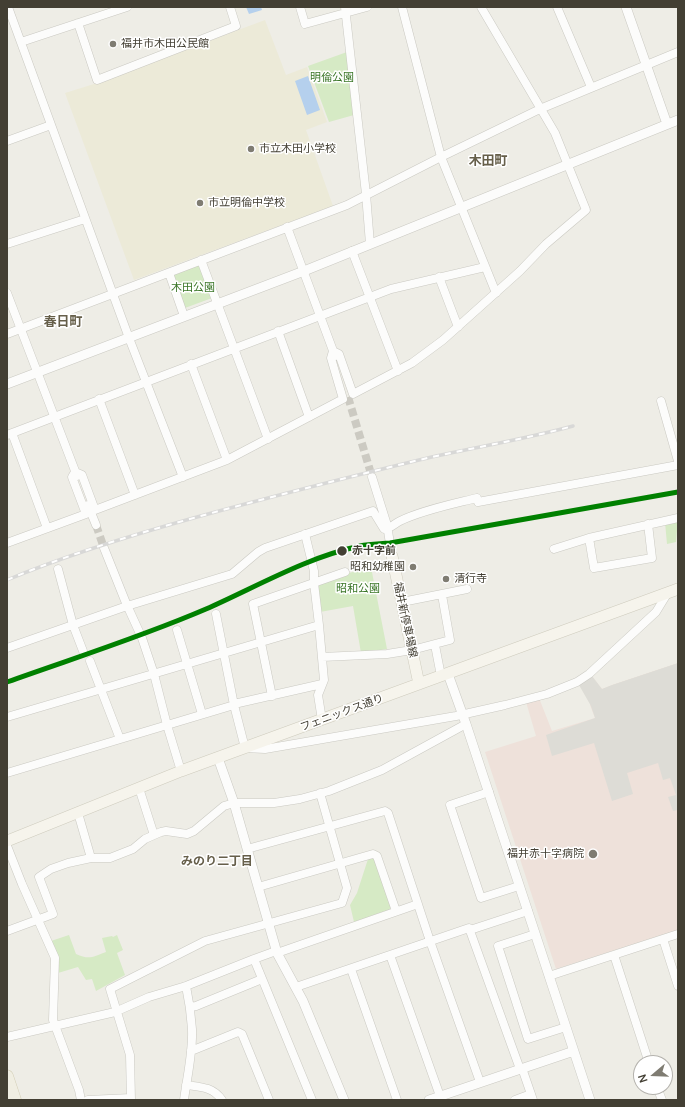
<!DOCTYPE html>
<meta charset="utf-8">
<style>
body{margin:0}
#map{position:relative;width:685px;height:1107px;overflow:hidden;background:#eeede6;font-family:Manrope,sans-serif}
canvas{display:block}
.frame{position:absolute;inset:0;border:8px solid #433f33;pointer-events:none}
.north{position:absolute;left:633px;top:1055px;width:40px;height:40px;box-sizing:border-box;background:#fff;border:1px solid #b4b2ad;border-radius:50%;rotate:251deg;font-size:11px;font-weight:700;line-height:16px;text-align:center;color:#433f33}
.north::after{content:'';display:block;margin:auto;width:14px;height:18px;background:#7f7c72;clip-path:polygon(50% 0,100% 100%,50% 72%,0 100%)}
</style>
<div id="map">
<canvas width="685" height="1107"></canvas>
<div class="frame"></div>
<div class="north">N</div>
</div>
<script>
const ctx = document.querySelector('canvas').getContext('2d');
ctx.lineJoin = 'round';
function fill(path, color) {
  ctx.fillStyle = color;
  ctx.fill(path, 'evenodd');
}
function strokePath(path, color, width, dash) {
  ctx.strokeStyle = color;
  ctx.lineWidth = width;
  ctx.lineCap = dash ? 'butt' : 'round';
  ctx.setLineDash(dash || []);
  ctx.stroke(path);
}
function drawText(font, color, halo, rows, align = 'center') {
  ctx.font = font + ' Manrope,"Noto Sans JP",sans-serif';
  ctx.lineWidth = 3;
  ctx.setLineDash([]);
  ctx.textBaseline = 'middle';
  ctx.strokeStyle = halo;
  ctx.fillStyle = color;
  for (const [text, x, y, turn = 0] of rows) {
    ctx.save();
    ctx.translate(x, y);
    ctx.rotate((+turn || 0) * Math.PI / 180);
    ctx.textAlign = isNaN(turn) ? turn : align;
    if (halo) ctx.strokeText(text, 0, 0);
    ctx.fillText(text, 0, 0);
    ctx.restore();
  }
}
const education = new Path2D(`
 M265,20L286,75L307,67L327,122L306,130L333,206L134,280L65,93L94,84Z`);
const medical = new Path2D(`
 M678,663V930L556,969L485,752L536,736L526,702L539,698L552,731L595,718L590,705L592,676L602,689L612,685Z`);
const green = new Path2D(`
 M347,52L354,115L329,122L308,66Z
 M201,264L212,298L185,308L173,275Z
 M678,519L676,542L667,544L665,522Z
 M371,567L387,649L361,653L353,606L320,612L316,582Z
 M372,858L376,860L392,906L389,910L354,922L350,905L357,893L368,859Z
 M69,935L76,954C89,960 93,957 106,952L102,938L112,936L113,937L117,935L123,950L117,953L125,975L96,991L92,979L86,980L78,967L58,973L51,941Z`);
const parking = new Path2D(`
 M678,663V810L673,811L668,797L676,795L670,778L663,780L658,763L627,773L633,794L612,801L594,743L552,756L546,735L595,718L591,706L579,685L592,676L602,689L612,685Z`);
const water = new Path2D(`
 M246,7H261L262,10L249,14Z
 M308,76L320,110L307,115L295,81Z`);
const minorTunnel = new Path2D(`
 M348,397L372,477
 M96,525L104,548`);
const minor = new Path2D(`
 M8,7L129,338L183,477
 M300,7L305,24L367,7
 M345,7L366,194L370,244
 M402,7L441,157L496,293
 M557,7L591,87
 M78,23L97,80L236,26L230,7
 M21,42L127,7
 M7,141L51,125
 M287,227L335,356
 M7,244L85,219
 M352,251L398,371
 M201,260L268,439
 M169,273L184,316
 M439,277L458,327
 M7,293L77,476
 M278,331L309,417
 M7,334L347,205L441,157L540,109L678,52
 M333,351L339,354L353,394L412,363L443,340L520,271L546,244L586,210L555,133L481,7
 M191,364L227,460
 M99,399L135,495
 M661,401L678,461
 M12,433L47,528
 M7,435L391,289L485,267
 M372,477L387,525L392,556
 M88,505L96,525
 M305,534L314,571V583L319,625L324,680L318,695L322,720
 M589,538L594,568L652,558L648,524
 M7,543L86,514L72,477L75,472L82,475L95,510L227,460L343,399L331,358L333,351
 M104,548L126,603L142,638L154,674L167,725L181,771
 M554,549L589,538L678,518
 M58,569L73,625L83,651
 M402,602L467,589
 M216,614L234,705L245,748L265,749L456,716L505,705L547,694L577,682L589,674L656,612L667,594
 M177,630L202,714
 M435,645L441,676
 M7,648L127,606L232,574L258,552L265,548L373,511L384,529C390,529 394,524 400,521C423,510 453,504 477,498L478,502L678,465
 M322,657L387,654L412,650L450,640L442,595
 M90,661L120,739
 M272,696L253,604L345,572
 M234,704L322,684
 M7,717L319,625
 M7,773L234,705
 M139,788L154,835
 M489,792L450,805L481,898L519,886
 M78,813L91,858
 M7,846L22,884L55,958L53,1020L79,1090L81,1100
 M247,849L385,811L388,813L430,941L480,1082
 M258,887L373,854L377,856L396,911
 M470,930L528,911
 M7,931L53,914L39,877L51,869L68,863L91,858H110L133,849L145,839L161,832L166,831L187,834L194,831L224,806L234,803H274L300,799L329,791L382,770L466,724
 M535,934L498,946L528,1039L566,1027
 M663,939L678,986
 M276,951L254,959L312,1100
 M277,953L418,904
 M390,955L440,1096
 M614,955L649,1063
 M351,969L397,1100
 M549,976L678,934
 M296,987L469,928L520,1069
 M190,1007L196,1006L262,979
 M7,1037L115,1012L149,997L186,986L254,959
 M191,1051L238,1032L242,1034L269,1100
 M522,1068L533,1100
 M186,1085C201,1087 213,1087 222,1100
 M657,1087L662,1100
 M88,1100L131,1098
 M131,1100L130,1055L110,989L205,941L342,903L347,888L320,793
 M184,1100C187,1077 193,1053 192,1029C191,1014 189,1000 186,986
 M515,1100L531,1094`);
const tertiary = new Path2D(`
 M626,7L667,124
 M7,384L304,271L678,120
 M448,674L466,724L590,1100
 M218,758L234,803L277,953L303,1001L344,1100
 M429,1100L574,1051`);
const secondary = new Path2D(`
 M392,556L419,684
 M7,841L181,771L678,589`);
const primary = new Path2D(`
 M7,1076L15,1100`);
const rail = new Path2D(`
 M7,580C69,554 132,535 197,517C270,497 345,478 419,460C470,448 522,440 573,426`);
const rail1 = new Path2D(`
 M7,682C74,658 141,637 206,609C256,587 307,557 360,546C370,544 380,544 390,543L678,492`);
const markers = [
 [113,44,4,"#7f7c72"],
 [251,149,4,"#7f7c72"],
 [200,203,4,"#7f7c72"],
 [342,551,5.5,"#433f33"],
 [413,567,4,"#7f7c72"],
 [446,579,4,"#7f7c72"],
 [593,854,5,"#7f7c72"]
];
const poiNames = [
 ["福井市木田公民館",121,44],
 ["市立木田小学校",259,149],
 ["市立明倫中学校",208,203],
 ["昭和幼稚園",405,567,"right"],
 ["清行寺",454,579],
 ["福井赤十字病院",584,854,"right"]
];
const parkNames = [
 ["明倫公園",332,78],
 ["木田公園",193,288],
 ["昭和公園",358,589]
];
const stopNames = [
 ["赤十字前",352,551]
];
const streetNames = [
 ["福井新停車場線",405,620,78],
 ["フェニックス通り",342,713,-20]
];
const neighbourhoodNames = [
 ["みのり二丁目",217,862]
];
const quarterNames = [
 ["木田町",488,161],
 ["春日町",63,322]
];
fill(education, '#ecead8');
fill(medical, '#eee1da');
fill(green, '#d6eac5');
fill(parking, '#dddcd6');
fill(water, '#b5d0ed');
strokePath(minorTunnel, '#cccac2', 8, [8, 4]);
strokePath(minor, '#cac9c2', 9);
strokePath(tertiary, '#cac9c2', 10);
strokePath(secondary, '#cecbbd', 12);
strokePath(primary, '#d0ccb3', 13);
strokePath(minor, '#fcfcfb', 8);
strokePath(tertiary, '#fcfcfb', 9);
strokePath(secondary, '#f6f4ec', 11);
strokePath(primary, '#f0eee2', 12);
strokePath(rail, '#d8d8d7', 3.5);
strokePath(rail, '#fff', 2, [6]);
strokePath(rail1, '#008000', 5);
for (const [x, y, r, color] of markers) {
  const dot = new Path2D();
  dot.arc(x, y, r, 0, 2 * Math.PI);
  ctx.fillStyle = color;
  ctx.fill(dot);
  strokePath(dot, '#fff', 1.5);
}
drawText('11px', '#433f33', '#fff', poiNames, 'left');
drawText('11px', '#397526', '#fff', parkNames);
drawText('bold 11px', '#433f33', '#fff', stopNames, 'left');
drawText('11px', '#433f33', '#fff', streetNames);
drawText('bold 12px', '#665f4a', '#fff', neighbourhoodNames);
drawText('bold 13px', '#665f4a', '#fff', quarterNames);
</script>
